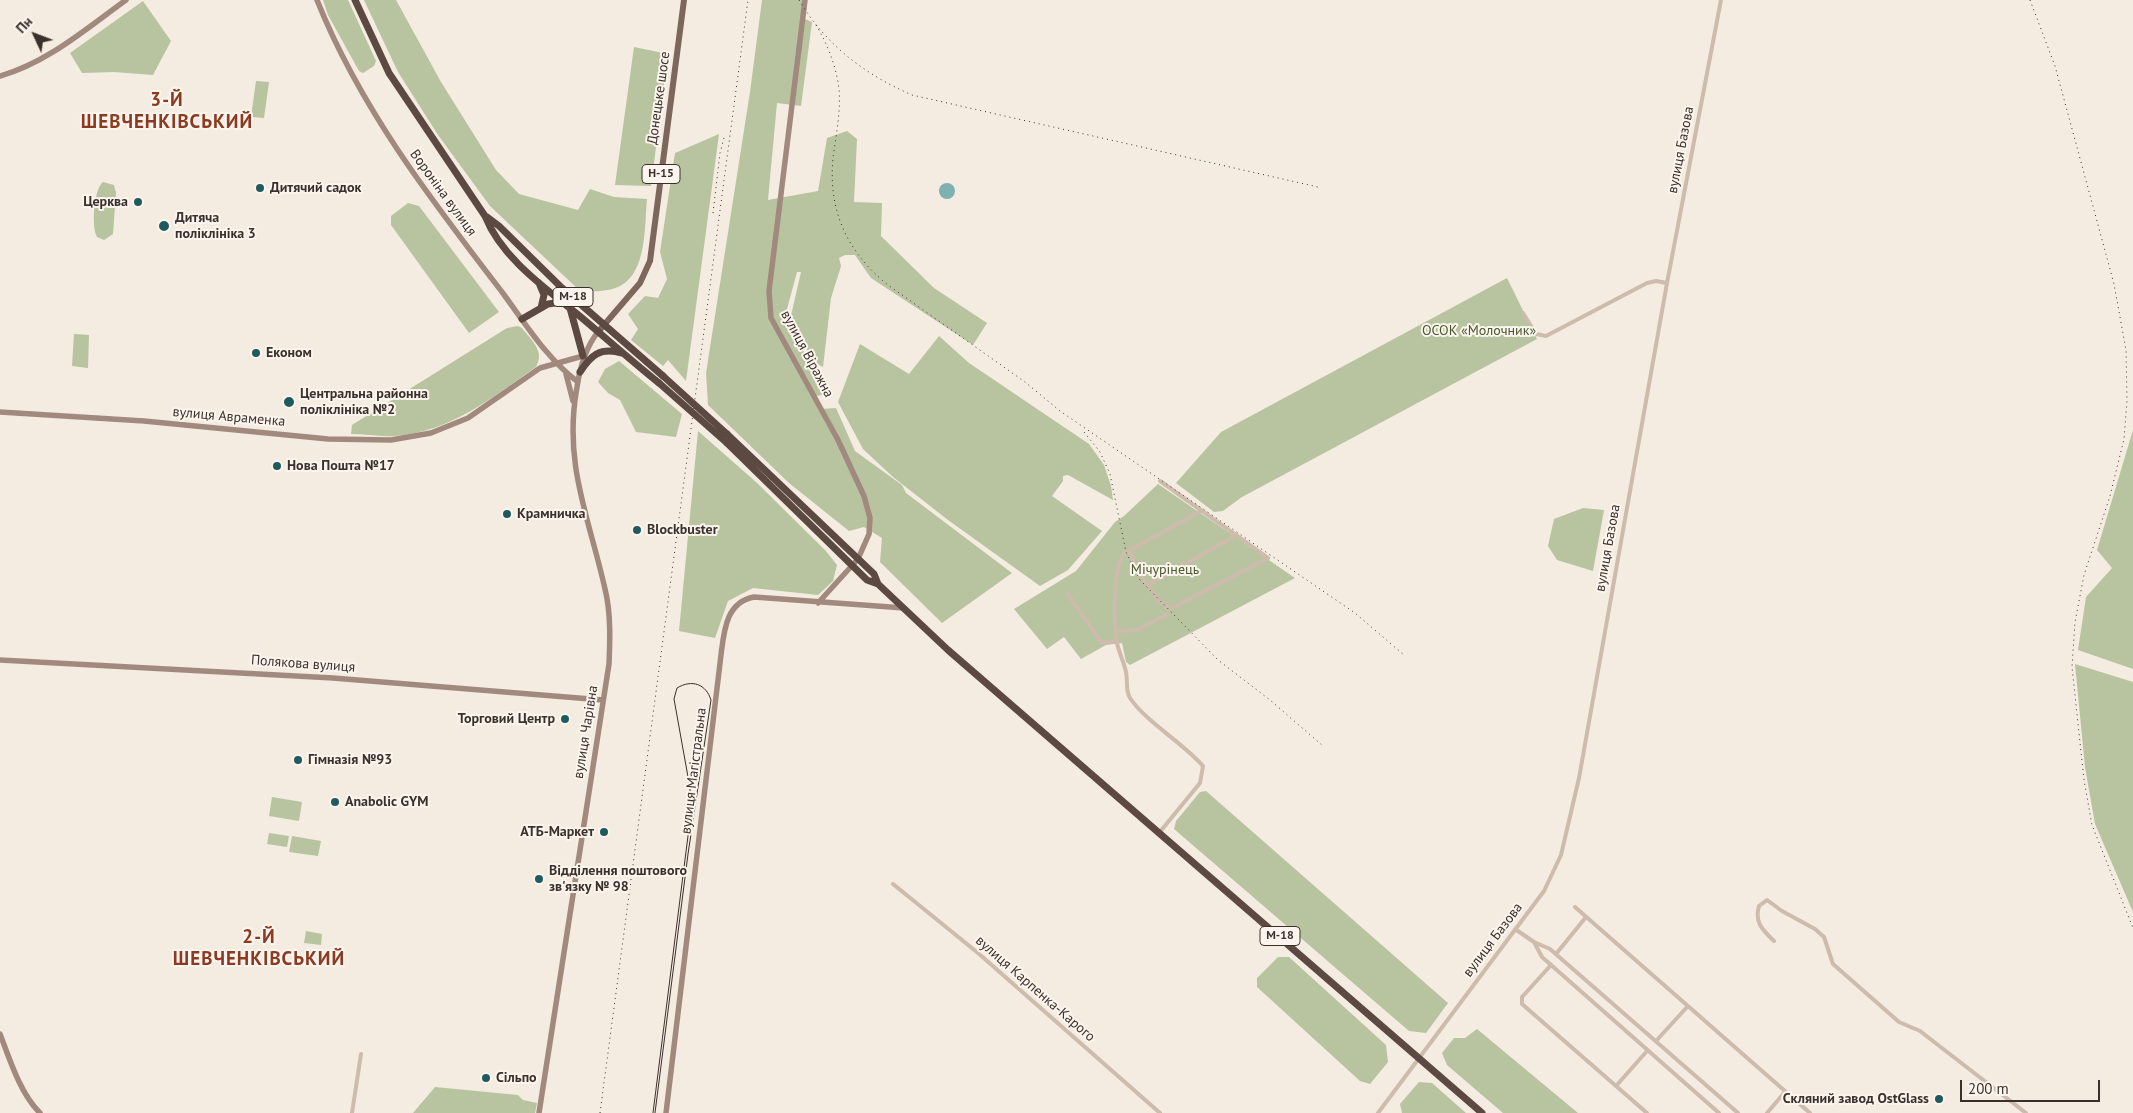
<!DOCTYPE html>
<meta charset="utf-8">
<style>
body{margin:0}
#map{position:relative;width:2133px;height:1113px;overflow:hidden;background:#f4ebe1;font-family:"PT Sans",sans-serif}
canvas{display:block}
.north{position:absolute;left:10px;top:10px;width:50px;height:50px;-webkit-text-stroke:4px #fbf5ee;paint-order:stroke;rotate:313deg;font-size:14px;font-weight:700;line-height:20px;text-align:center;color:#3b302b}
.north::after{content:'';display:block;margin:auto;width:18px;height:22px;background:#3b302b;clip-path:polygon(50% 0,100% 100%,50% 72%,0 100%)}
.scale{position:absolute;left:1960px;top:1080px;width:140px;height:22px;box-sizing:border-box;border:2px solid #3b302b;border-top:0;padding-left:6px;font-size:15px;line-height:18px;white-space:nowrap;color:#3b302b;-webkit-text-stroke:4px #fbf5ee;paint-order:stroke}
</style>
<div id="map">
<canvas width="2133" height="1113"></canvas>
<div class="north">Пн</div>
<div class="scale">200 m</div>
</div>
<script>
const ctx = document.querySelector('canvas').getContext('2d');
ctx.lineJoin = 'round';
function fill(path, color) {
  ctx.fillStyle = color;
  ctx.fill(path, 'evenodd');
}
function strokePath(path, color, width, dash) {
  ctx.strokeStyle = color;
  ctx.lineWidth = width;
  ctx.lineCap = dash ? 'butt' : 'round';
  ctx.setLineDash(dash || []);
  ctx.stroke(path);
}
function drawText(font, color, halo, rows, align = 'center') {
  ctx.font = font + ' "PT Sans",sans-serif';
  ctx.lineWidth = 4;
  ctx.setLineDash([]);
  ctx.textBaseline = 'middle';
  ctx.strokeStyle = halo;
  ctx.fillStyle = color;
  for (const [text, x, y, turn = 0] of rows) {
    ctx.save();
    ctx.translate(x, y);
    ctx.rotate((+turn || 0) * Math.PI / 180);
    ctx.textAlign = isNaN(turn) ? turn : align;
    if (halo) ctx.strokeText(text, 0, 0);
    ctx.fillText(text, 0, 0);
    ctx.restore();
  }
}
const green = new Path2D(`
 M323,0H348L376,61L374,66L363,73L359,71L328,15Z
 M364,0H396L441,82L496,170L519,194L578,210L590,189L614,197L647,199C644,230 648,285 607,290C599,292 589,291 580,291L490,206L438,135L398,72Z
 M762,0H805L803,18L812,22L801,106L777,103L768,200L818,191L827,138L847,131L857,139L854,202L882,203L881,236L934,288L987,323L973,345L871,278L855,255H845L839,258L841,266L831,298L823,367L814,362L790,320L801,272H797L784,320L830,394L815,396L821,409L836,408L855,451L902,485L906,493L1012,573L942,623L880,562L882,538L864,527L849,531L789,483L708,405L706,373L750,92Z
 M143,1L171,41L153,75L114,72L82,73L70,53Z
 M634,47L668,54L651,186L615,185Z
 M256,81L269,82L264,118L251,117Z
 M719,134L686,381L668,360L663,366L631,340L638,329L628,314L645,296L658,298L667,279L660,252L675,153Z
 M103,182L114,185L116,193L113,234L104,240L97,237C91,227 94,188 103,182Z
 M408,203L419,206L499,312L469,333L391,225V216Z
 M1507,278L1537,339L1242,497L1223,511L1214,512L1176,483L1221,432Z
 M518,326L522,328C532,341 545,351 536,367C491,398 451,432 394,436C380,437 365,434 351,434L352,425L507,328Z
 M74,334L89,335L88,368L72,366Z
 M939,336L969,363L1089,444L1104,465L1111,486L1113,500L1068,475L1063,476V481L1052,496L1102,531L1068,570L1040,586L948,520L893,477L863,449L838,402L860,344L909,374Z
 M619,361L682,414L676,437L636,432L620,400L608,393L598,382L605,369Z
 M2133,430V669L2078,650L2086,597L2112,568L2097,550Z
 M698,431L756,482L826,551L837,565L833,581L818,595L753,588L728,601L715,638L679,631Z
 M1158,484L1295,578L1130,665L1126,662L1122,643L1106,645L1081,659L1064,637L1047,649L1014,609L1076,571L1115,522L1124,516Z
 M1583,508L1604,510L1593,571L1557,560L1548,546L1554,519Z
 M2075,664L2133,682V912L2095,824L2085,767Z
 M1206,791L1448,1003L1426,1033L1409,1031L1174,829L1176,821L1200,792Z
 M272,797L302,802L299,821L269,816Z
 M269,833L289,836L287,847L267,844Z
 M292,836L321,841L318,856L289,852Z
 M306,931L322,934L321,945L304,943Z
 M1278,957H1289L1386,1045L1388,1062L1370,1084L1360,1081L1257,987V978Z
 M1477,1029L1578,1113H1503L1447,1065L1442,1053L1454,1038H1465Z
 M1419,1082L1432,1083L1466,1113H1402L1400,1104Z
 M435,1087L518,1095L523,1100L537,1103L535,1113H413Z`);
const water = new Path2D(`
 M939 191a8 8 0 1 1 16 0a8 8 0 1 1-16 0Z`);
const street = new Path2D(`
 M1523,313L1536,334L1546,336L1647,283L1656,281L1667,283
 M1129,550C1135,566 1155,605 1172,608L1268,558L1160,481
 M1149,584L1237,535
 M1067,593L1101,642H1117
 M1117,631L1137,630L1168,614
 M1159,833L1200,783L1203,766C1183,743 1145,721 1130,698C1125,690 1128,681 1126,672C1124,662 1119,653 1117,643C1114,626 1112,565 1125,553L1201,511
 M893,884L978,953L1160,1113
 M1575,907L1810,1113
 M1515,929L1534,942L1550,949L1738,1113
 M1774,941C1763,930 1754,923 1759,906L1767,900L1782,911L1815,929L1824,937L1833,964L1899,1022L1920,1031L2026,1113
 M1534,942L1542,957L1719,1113
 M1556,954L1586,917
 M1551,965L1522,997V1004L1647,1113
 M1656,1041L1688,1006
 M1616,1086L1647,1051
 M352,1113L361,1054
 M1378,1113L1544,891L1561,855L1579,778L1667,283L1721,0
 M1767,1113L1785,1092`);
const secondary = new Path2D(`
 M317,0C360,108 432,201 502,292C525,323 547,359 578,382
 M805,0L769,291L771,318L838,440L864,496L870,518L869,534L858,559L818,603
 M0,76C47,63 87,28 126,0
 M566,374L573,401
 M0,412L144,421L328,439L391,440L431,433L468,418L540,368L583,356
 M0,660L333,678L603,700
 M0,1034C10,1060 20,1093 40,1113
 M539,1113L609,664C610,640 611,613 605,589C589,517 563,464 577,387C580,367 585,348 598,332
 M666,1113L721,655C724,631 726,602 754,597L904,608`);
const primary = new Path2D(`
 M598,332L640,283L650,261L684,0`);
const highway = new Path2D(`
 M355,0L389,73L485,216C502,259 548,290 582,318C608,340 633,362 659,383
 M487,217L499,226L562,288L663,376
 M539,283L544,295L541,308
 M570,308L583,356
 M522,319L548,304L562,302
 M580,372C591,355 600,347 622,353
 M727,434L874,574L878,584L948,650L1482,1113
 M727,443L867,580L878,584`);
const tram = new Path2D(`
 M653,1113L690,820V788L674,699L677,688C692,679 706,684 711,700L688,854L655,1113`);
const rail = new Path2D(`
 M799,0C826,45 864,74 912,95L1318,187
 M2030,0L2055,66L2114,284L2126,350L2127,401L2124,439L2110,496L2084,575L2075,622L2072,667L2084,780L2092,825L2133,928
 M816,25C828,45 836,66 839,89C841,112 836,135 833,158C828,211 847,252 888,285L1025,382L1060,411L1355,613L1404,655
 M713,213L720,153L725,134
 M1084,432L1100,452L1110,474L1126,552L1140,580L1218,660L1270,700L1323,746
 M600,1113L748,0`);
const highwayBridge = new Path2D(`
 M663,376L727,434
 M659,383L727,443`);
const markers = [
 [260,188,5,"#1f5a5e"],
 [138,202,5,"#1f5a5e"],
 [164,226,6,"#1f5a5e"],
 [256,353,5,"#1f5a5e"],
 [289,402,6,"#1f5a5e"],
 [277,466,5,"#1f5a5e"],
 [507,514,5,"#1f5a5e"],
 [637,530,5,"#1f5a5e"],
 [565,719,5,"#1f5a5e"],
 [298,760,5,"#1f5a5e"],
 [335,802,5,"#1f5a5e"],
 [604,832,5,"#1f5a5e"],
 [539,879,5,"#1f5a5e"],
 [486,1078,5,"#1f5a5e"],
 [1939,1099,5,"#1f5a5e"]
];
const shields = [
 [661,174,38],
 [573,297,40],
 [1280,936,40]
];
const shieldNames = [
 ["Н-15",661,174],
 ["М-18",573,297],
 ["М-18",1280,936]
];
const streetNames = [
 ["Донецьке шосе",659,98,-82],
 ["вулиця Базова",1681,150,-79],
 ["Вороніна вулиця",443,193,54],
 ["вулиця Віражна",807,354,62],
 ["вулиця Авраменка",229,417,5],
 ["вулиця Базова",1608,548,-80],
 ["Полякова вулиця",303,664,4],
 ["вулиця Чарівна",586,732,-81],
 ["вулиця Магістральна",694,771,-83],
 ["вулиця Базова",1493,940,-53],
 ["вулиця Карпенка-Карого",1035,989,41]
];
const poiNames = [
 ["Дитячий садок",270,188],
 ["Церква",128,202,"right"],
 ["Дитяча",175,218],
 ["поліклініка 3",175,234],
 ["Економ",266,353],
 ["Центральна районна",300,394],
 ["поліклініка №2",300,410],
 ["Нова Пошта №17",287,466],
 ["Крамничка",517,514],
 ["Blockbuster",647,530],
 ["Торговий Центр",555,719,"right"],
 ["Гімназія №93",308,760],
 ["Anabolic GYM",345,802],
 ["АТБ-Маркет",594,832,"right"],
 ["Відділення поштового",549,871],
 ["зв'язку № 98",549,887],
 ["Сільпо",496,1078],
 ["Скляний завод OstGlass",1929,1099,"right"]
];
const parkNames = [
 ["ОСОК «Молочник»",1479,331],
 ["Мічурінець",1165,570]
];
const districtNames = [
 ["3-Й",167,101],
 ["ШЕВЧЕНКІВСЬКИЙ",167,123],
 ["2-Й",259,938],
 ["ШЕВЧЕНКІВСЬКИЙ",259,960]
];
fill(green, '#b8c4a0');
fill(water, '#7fb0b2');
strokePath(street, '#cdbbac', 4);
strokePath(secondary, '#a18a7d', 5.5);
strokePath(primary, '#7d675c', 6);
strokePath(highway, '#5c4a42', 7);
strokePath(tram, '#3b302b', 1);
strokePath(rail, '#3b302b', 1, [1, 4]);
strokePath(highwayBridge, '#5c4a42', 7);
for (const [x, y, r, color] of markers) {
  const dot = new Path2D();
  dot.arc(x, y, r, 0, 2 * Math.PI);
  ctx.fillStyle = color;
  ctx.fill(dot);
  strokePath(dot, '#fbf5ee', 2);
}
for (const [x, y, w] of shields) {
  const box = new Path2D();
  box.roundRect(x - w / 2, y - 9.5, w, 19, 4);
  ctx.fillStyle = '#fbf5ee';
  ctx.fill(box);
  strokePath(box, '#3b302b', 1);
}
drawText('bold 12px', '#3b302b', null, shieldNames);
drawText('14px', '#3b302b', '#fbf5ee', streetNames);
drawText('bold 14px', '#3b302b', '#fbf5ee', poiNames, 'left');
drawText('14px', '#4a5a2e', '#fbf5ee', parkNames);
ctx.letterSpacing = '1px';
drawText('bold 19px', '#8c3b22', '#fbf5ee', districtNames);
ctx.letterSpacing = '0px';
</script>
